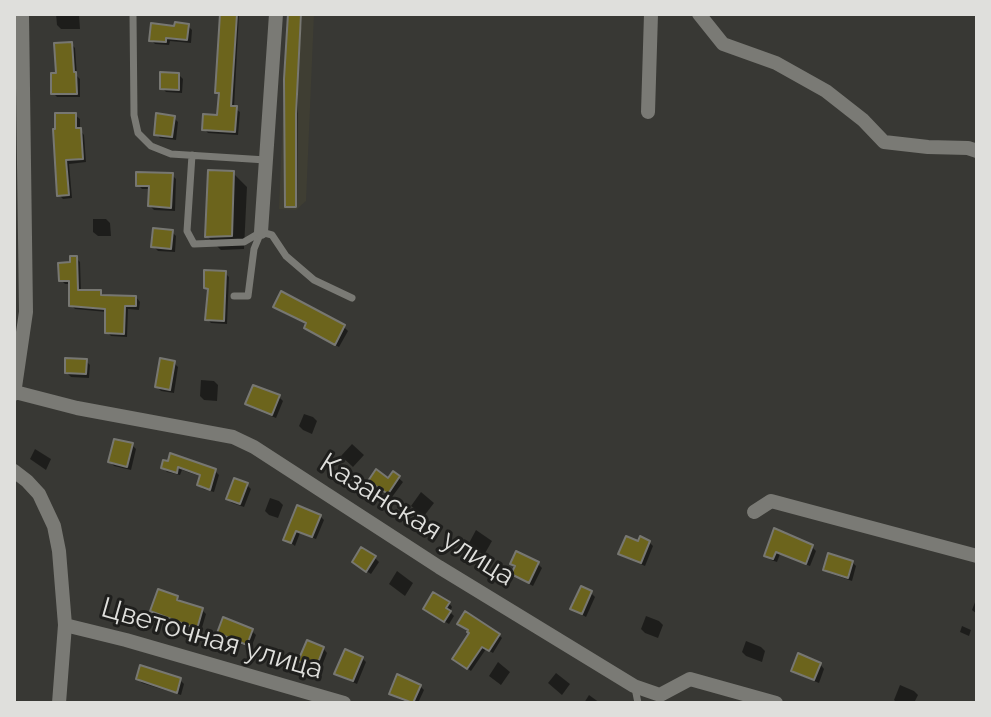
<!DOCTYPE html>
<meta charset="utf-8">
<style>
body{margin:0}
#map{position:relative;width:991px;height:717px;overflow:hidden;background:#383834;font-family:Raleway,sans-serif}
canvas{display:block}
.frame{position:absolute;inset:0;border:16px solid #dfdfdc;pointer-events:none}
</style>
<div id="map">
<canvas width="991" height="717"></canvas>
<div class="frame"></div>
</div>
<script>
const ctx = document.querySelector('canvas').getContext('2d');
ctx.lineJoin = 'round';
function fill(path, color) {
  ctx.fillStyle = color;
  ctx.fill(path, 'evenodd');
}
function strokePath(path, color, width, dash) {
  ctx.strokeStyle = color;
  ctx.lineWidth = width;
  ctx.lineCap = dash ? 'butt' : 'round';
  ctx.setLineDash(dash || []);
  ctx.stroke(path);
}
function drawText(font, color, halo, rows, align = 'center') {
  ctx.font = font + ' Raleway,sans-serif';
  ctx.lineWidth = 6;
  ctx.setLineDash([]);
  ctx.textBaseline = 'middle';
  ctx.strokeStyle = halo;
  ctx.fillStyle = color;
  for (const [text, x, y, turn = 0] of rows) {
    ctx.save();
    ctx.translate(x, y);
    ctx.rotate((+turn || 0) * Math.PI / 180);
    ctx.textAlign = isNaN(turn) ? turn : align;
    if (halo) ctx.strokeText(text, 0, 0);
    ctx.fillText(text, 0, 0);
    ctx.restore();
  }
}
const built = new Path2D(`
 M287,14H314L306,201L296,210L279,209Z`);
const shadow = new Path2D(`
 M56,14H79L80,29H61L57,25Z
 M221,14H239L234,108L240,112L238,135L208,133L204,129L219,118L221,96L217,92Z
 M290,14H302L298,72L297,208H288L287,207Z
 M188,26L192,30L191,43L170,41L169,45L155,44L151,40L176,28Z
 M71,44L75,48L77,76L80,79V97H57L53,93L58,75Z
 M179,75L183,79L182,93L166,92L162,88Z
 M75,115L80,119V130L84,135L86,162L69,164L72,198L63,199L59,195L55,131Z
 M174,118L178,122L176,140L160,138L156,134Z
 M233,173L247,187L244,249L221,250L207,236Z
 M172,175L176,179L175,211L154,210L150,206L151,189H142L138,185Z
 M93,219H106L110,223L111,236H98L93,232Z
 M172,232L176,236L175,252L158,251L154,247Z
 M76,258L80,262L81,292H100L105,297H136L140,302L139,310L128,309L127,337L111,336L107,332V312L75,309L71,305V284H65L61,280Z
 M225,273L229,277L227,324L211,323L207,319L210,292L206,288Z
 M282,294L344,327L348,331L339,347L310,332L306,328L308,325L280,311L276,307Z
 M86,361L90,365L89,378L71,377L67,373Z
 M174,363L178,367L174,393L161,391L157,387Z
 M201,380L214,381L218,385L217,401L204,400L200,396Z
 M279,397L283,401L276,418L252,408L248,404Z
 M304,414L313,417L317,421L312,434L303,430L299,426Z
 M352,444L364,455L353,467L341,456Z
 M132,445L136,449L131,470L114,466L110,462Z
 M35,449L51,459L46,470L30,459Z
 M164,462L215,471L219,475L214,492L203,489L199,485L202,477L182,470L180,475L167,472L163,468Z
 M393,473L403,482L392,497L374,484L388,480Z
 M247,485L251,489L244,507L232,503L228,499Z
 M421,492L434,503L424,516L411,506Z
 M270,498L279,501L283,505L278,518L269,515L265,511Z
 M298,508L320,516L324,520L316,539L300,533L295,546L286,539Z
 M476,530L492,541L484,555L468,545Z
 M775,531L812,547L816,551L810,566L780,554L777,562L771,560L767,556Z
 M649,542L653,546L645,566L624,557L620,553L639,543Z
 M375,558L379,562L371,574L358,566Z
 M852,562L856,566L852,581L829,573L825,569Z
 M538,564L542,568L533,586L518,578L514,574Z
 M397,571L413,583L405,596L389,584Z
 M591,593L595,597L586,617L572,609Z
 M977,597V614L972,610Z
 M177,598L181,602L202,610L206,614L201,631L157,615L153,611Z
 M449,603L452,607L450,612L454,616L449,624L429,612Z
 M646,616L659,621L663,625L658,638L645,633L641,629Z
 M962,626L971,630L969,636L960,632Z
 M463,627L499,635L502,638L493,653L486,649L471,671L458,662L471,633Z
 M252,631L256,635L251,648L223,637L219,633Z
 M746,641L761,647L765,651L762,662L746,656L742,652Z
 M323,648L327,653L320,671L305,665L301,661Z
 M362,658L366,662L357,684L341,677L337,673Z
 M498,662L510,672L501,685L489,676Z
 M820,664L824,669L819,683L797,674L793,670Z
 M556,673L570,684L562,695L548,683Z
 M138,679L180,680L184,684L181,695L142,683Z
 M900,685L914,691L918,695L914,703H897L894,700Z
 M420,686L424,690L418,703H408L395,697L391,693Z
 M589,695L600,703H584Z`);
const building = new Path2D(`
 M220,14H237L231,106H237L235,132L202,130L203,114L217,115L219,93H215Z
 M288,14H301L296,114V207H285L284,79Z
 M175,22L189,24L187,40L166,38V42L149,41L151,23L174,26Z
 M72,42L74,72H76L77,94H51V73H56L54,43Z
 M160,72L179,73V90L160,89Z
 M55,113H76V128H81L83,159L66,160L69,195L57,196L53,129H55Z
 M156,113L175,116L172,137L154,135Z
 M208,170L234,171L232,236L205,237Z
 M136,172L173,173L171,208L148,206L149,186H136Z
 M153,228L173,230L171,249L151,247Z
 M70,256H77L78,290H101V295L136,296V306H125L124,334L105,333V309L69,306V281H59L58,263L70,262Z
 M204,270L226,271L224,321L205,320L208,289L204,288Z
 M281,291L345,325L335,345L304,328L306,323L273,307Z
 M65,358L87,359L86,374L65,373Z
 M160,358L175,361L170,390L155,387Z
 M253,385L280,395L272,415L245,404Z
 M114,439L133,443L127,467L108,462Z
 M170,453L216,469L210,490L197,485L200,475L178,467L177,473L161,468L163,460L168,461Z
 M376,469L388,478L393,471L400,476L388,494L368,481Z
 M234,478L248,483L240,504L226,499Z
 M297,505L321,515L312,537L296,531L291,543L283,540Z
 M774,528L813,545L806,564L776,552L773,559L764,556Z
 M626,536L638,541L640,536L650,541L641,563L618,554Z
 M361,547L376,556L366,572L352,562Z
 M516,551L539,562L529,583L511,574L515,566L510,564Z
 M828,553L853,561L848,578L823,570Z
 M581,586L592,591L582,614L570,609Z
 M158,589L178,596L177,600L203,608L197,629L150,611Z
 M433,592L450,602L446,608L451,611L444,622L423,609Z
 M465,611L500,634L489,651L482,647L467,669L452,659L469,633L467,632L468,630L457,624Z
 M223,617L253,629L247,645L217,633Z
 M307,640L324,647L316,668L298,661Z
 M345,649L363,657L353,681L334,674Z
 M798,653L821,663L814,680L791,671Z
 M140,665L181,678L177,693L136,679Z
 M397,674L421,685L413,703L389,694Z`);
const service = new Path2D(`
 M133,14L134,115L138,133L151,146L171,154L266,160
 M192,155L187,231L194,244L244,242L261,232L254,249L248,296H234
 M261,232L272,235L286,256L314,280L352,298
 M635,688L638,703`);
const minor = new Path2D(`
 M699,14L723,44L776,63L826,91L863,120L884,142L928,147L968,148L977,151
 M648,112L651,14
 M261,232L276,14
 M15,392L77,408L233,437L254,447L439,567L634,686L660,695L690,679L776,703
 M14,394L26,312L22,14
 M14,471L27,481L39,494L54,526L59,551L65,625L59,703
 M754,512L771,501L977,556
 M65,625L126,640L344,703`);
const streetNames = [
 ["Казанская улица",417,520,32],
 ["Цветочная улица",212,639,16]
];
fill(built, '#3f3e33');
fill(shadow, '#0007');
fill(building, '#6c641c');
strokePath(building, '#777772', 2);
strokePath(service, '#7a7a75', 7);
strokePath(minor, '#7a7a75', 14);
drawText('28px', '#dfdfdc', '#1f1f1d', streetNames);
</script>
